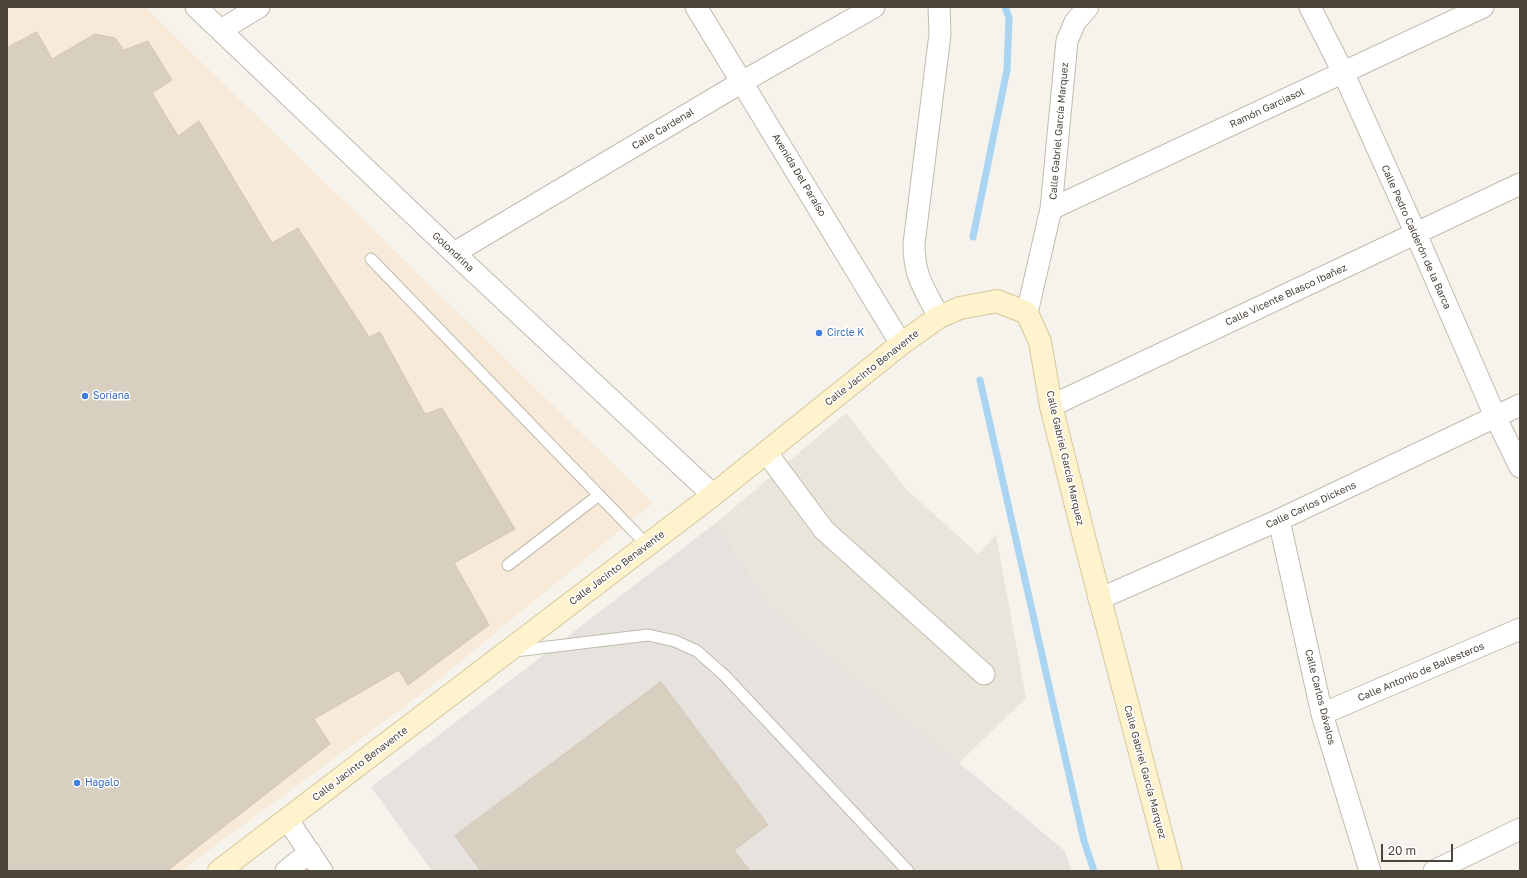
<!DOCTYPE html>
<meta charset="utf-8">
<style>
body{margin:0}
#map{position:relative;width:1527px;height:878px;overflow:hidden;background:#f6f3ec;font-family:"Golos Text",sans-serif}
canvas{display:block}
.frame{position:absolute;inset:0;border:8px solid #4b4439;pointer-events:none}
.scale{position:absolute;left:1381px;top:844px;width:72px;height:18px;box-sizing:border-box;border:2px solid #4b4439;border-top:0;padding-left:5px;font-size:12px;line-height:14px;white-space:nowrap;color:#4b4439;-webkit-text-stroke:3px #fff;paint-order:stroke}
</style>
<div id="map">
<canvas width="1527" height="878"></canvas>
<div class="frame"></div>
<div class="scale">20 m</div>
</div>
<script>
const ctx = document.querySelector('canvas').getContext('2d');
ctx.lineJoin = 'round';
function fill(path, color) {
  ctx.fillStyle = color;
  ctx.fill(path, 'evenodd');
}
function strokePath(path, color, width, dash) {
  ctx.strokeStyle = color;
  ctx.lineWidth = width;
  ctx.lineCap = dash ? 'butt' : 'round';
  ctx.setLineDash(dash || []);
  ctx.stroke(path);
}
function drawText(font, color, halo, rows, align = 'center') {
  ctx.font = font + ' "Golos Text",sans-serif';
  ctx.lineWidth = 3;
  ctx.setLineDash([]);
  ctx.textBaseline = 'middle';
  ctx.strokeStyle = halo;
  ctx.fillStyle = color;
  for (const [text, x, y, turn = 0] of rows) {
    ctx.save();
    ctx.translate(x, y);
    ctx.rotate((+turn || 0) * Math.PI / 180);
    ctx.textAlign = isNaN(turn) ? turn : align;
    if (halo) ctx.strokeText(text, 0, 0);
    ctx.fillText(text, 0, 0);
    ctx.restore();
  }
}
const residential = new Path2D(`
 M846,413L906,489L978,554L996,535L1026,698L959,763L768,604L717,522Z`);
const commercial = new Path2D(`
 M7,7H145L653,503L420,695L181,871H7Z`);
const industrial = new Path2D(`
 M717,522L768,604L1065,851L1071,871H432L371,787Z`);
const stream = new Path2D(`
 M973,237L1007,70L1009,18L1005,7
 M980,380L1084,841L1094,871`);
const building = new Path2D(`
 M37,32L52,59L95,34L115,38L124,50L148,41L172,80L152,93L178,136L199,121L272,243L298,228L369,337L380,332L425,414L442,408L515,529L454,563L489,625L408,685L399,670L314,719L330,744L167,871H7V48Z
 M661,682L768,825L734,850L750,871H481L455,836Z`);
const lane = new Path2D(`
 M371,259L647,545
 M508,565L599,495
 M515,651L648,635L675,641L697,651L725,676L908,871`);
const street = new Path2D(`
 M196,7L454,253L713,495
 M696,7L901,344
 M939,7L940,34L914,244C914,277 924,288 939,317
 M1310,7L1343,72L1416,234L1495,416L1520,467
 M221,30L259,7
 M1051,209L1483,7
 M454,253L742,82L874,7
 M1027,313L1051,209L1067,41L1075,22L1088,7
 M1051,406L1520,184
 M766,452L824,530L984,674
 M1279,520L1322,714L1370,871
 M1099,599L1279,520L1520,405
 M1322,714L1520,629
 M287,819L322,871
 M286,871L310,852
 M1434,871L1520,829`);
const secondary = new Path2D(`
 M219,871L713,495L901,344L939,317L960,308L997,301L1027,313L1040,342L1051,406L1087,549L1171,871`);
const markers = [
 [819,333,4,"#3f7fe0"],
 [85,396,4,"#3f7fe0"],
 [77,783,4,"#3f7fe0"]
];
const streetNames = [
 ["Ramón Garciasol",1267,108,-25],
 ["Calle Cardenal",663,129,-31],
 ["Calle Gabriel García Marquez",1059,131,-85],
 ["Avenida Del Paraíso",799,175,59],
 ["Calle Pedro Calderón de la Barca",1416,237,66],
 ["Golondrina",453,252,43],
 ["Calle Vicente Blasco Ibañez",1286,295,-25],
 ["Calle Jacinto Benavente",872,368,-38],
 ["Calle Gabriel García Marquez",1065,458,77],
 ["Calle Carlos Dickens",1311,505,-25],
 ["Calle Jacinto Benavente",617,568,-37],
 ["Calle Antonio de Ballesteros",1421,672,-23],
 ["Calle Carlos Dávalos",1320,697,76],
 ["Calle Jacinto Benavente",360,764,-37],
 ["Calle Gabriel García Marquez",1145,772,75]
];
const shopNames = [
 ["Circle K",827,333],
 ["Soriana",93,396],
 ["Hagalo",85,783]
];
fill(residential, '#eae5da');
fill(commercial, '#f7ead8');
fill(industrial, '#e6e2dd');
strokePath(stream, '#a9d4f2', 7);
fill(building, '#d8cfc1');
strokePath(building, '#d3c7b4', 1);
strokePath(lane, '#c2bbae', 13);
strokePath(street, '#c2bbae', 23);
strokePath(secondary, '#d6c79b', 24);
strokePath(lane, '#fff', 11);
strokePath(street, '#fff', 21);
strokePath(secondary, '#fff3cd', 22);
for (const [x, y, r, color] of markers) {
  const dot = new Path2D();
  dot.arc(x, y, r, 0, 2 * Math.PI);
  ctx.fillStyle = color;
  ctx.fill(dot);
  strokePath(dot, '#fff', 1.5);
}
drawText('10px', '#4b4439', '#fff', streetNames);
drawText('10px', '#366cbe', '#fff', shopNames, 'left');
</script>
